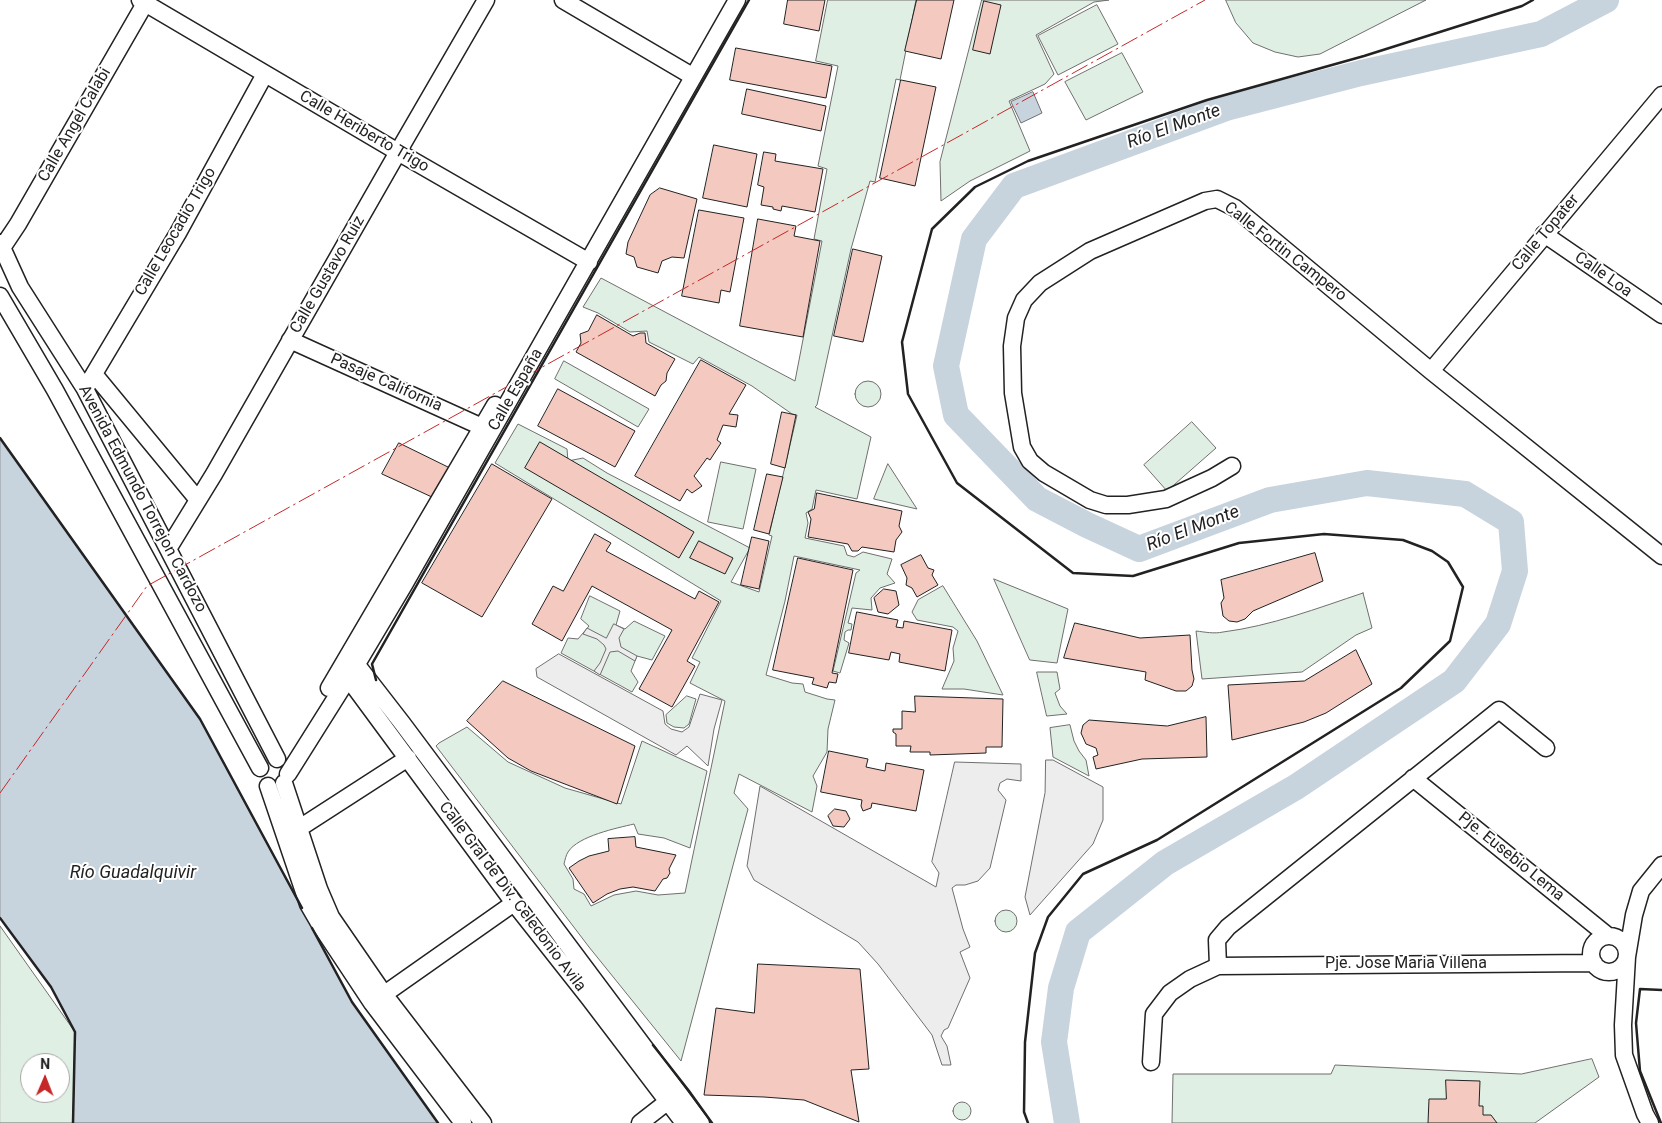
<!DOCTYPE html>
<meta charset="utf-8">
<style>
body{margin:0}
#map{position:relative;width:1662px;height:1123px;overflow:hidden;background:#fff;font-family:Roboto,sans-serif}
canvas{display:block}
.north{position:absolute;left:20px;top:1053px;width:50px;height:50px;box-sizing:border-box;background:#fff;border:1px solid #a7a7a7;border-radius:50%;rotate:1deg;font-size:14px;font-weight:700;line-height:20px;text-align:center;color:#222}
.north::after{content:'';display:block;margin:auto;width:18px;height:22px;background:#c62828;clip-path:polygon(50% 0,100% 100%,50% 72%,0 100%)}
</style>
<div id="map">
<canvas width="1662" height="1123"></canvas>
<div class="north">N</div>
</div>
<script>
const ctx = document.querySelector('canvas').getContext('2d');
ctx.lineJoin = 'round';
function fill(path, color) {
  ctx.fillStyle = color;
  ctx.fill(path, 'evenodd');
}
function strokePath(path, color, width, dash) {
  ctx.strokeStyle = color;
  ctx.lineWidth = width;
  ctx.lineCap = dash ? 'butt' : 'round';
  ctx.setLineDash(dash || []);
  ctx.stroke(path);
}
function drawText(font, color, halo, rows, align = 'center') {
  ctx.font = font + ' Roboto,sans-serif';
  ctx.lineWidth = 4;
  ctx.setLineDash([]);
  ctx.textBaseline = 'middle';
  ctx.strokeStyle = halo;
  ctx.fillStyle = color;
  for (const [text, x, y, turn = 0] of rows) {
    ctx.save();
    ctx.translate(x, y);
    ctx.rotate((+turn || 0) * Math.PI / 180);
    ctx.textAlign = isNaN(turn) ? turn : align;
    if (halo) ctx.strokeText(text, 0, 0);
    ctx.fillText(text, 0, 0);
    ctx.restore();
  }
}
const green = new Path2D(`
 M828,0H916L900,80L896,79L875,182L870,181L851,249L817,405L815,407L871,437L857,499L816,490L812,509L806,513L808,523L805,538L844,546L847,555L854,557L863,552L892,559L887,574L895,583L880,588L871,598L872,610L852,608L848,623L852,624L851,630H848L845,632L844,640L849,643L840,673L833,671L856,573L860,570L794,556L785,601L766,675L792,683L803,684L805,692L827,699L835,700L828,729L827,752L813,776L817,786L812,812L739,774L734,793L748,809L681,1061L589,947L436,746L439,743L467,727L508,762L565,788L621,804L642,741L707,771L690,848L664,838L638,834L634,824C617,828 578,836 568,852C566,855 565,860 564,864L573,879L574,889L584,894L591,906L614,895L636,891L658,895L685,893L725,701L690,683L700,662L692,658L721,601L495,463L518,424L567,449L568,461L583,458L607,473L750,548L731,582L759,592L772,536L769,535L797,415L792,414L752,386L699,357L693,364L649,342L647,331L630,332L598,313L583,307L601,278L795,381L822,241L814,239L827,169L818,166L838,66L816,61Z
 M982,0H1109L1094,2L1036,35L1054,74L1045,84L1009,101L1030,151L970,181L941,201L940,162Z
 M1226,0H1426L1320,54L1298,57L1275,52L1253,43L1236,23Z
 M1097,5L1118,44L1058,75L1038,36Z
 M1122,53L1143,92L1086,120L1065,82Z
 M564,361L649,409L638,427L555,379Z
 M855 394a13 13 0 1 1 26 0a13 13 0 1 1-26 0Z
 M1192,422L1216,448L1167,491L1144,465Z
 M721,462L756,469L743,529L708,522Z
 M888,464L917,509L874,499Z
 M994,579L1068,609L1057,663L1030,660Z
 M943,586L977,641L1003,695L964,689H942L954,661L953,648L958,631L953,627L917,620L912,612L918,600Z
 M1363,593L1372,628L1356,635L1302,672L1202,679L1196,631C1205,632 1214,634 1223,632C1271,626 1318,608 1363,593Z
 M590,596L620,611L616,625L625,629L634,621L665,636L652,660L637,656L631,671L638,682L632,692L561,653L568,638L578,639L589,626L581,619Z
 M1037,672H1057L1060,689L1055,693L1060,706L1067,714L1047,716Z
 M687,696L696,699L689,724L684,728L674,727L667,723L666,715Z
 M1070,725L1074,741L1079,751L1086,760L1089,776L1053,757L1050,728Z
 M995 921a11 11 0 1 1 22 0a11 11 0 1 1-22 0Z
 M0,926L75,1032L73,1123H0ZM30,1063H60V1093H30Z
 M1592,1059L1599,1077L1535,1123H1172L1173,1074H1331L1335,1065L1521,1074Z
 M953 1111a9 9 0 1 1 18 0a9 9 0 1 1-18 0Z`);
const parking = new Path2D(`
 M614,624L624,629L619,638L621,647L637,656L635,661L618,651L610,652L600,675L594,671L600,663L606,649L604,645L597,639L583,634L587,628L606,638Z
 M559,654L663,711L665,724L671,729L682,732L689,727L700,694L722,700L714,729L708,766L687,746L676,755L537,677L536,669Z
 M1046,760H1053L1103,787V820L1093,844L1030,915L1025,897L1045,793Z
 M955,762L1021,764V781L1007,779L1000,783L998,790L1006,800L990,868L978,881L965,885H956L952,888L963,929L970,947L960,952L970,978L948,1028L944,1030L941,1036L947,1046L951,1065H942L932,1035L878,964L858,942L754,880L747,866L760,786L936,887L939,873L932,862Z`);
const water = new Path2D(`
 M1033,92L1042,113L1021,123L1011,102Z
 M0,438L200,719L352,1002L438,1123H73L75,1032L51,987L0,918Z`);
const river = new Path2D(`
 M1067,1123L1054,1042L1061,988L1078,932L1165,863L1296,787L1454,681L1498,624L1515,571L1511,522L1465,494L1367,483L1270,500L1139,549L1087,525L1037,499L956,415L946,366L974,239L1014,186L1226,108L1361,73L1541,34L1606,0`);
const building = new Path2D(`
 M788,0H825L819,31L784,24Z
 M917,0H954L941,59L905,51Z
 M984,1L1001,5L990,54L973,50Z
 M736,48L832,66L826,98L730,80Z
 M901,80L936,87L915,186L880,178Z
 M747,89L826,106L821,131L742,114Z
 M714,145L757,154L747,207L703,198Z
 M764,152L776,154L775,161L823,169L815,212L782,206L781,211L773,209V207L761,205L764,187L758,185Z
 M660,188L697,199L684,258L672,257L662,261L658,273L637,267L634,257L626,254L628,242L650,195Z
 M699,210L744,218L730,292L721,290L719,303L682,296Z
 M758,219L796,226L794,236L820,241L803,337L740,326Z
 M853,249L882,256L863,342L834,336Z
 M597,315L633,336L640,333H645L646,343L675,359L667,373L666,381L661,385L655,396L576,352L581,343L580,334L588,331Z
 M701,360L746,385L729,414L738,415L736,427L723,425L717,440L721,443L710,460L707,458L694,476L702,486L692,493L687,489L680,501L635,476Z
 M558,389L635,431L615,467L538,426Z
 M782,412L796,415L785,468L771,464Z
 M540,442L694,532L679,558L525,468Z
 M399,443L452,469L434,498L382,474Z
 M492,464L552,499L482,617L422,583Z
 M767,474L783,477L769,534L754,530Z
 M817,493L902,511L899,526L902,532L896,540L894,552L862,547L858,551H852L848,544L808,537L811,519L808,512L814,509Z
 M595,534L611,543L606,551L695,599L699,591L719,602L687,661L695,666L672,707L639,689L672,630L592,586L562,641L532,624L553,586L563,591Z
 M752,537L769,541L759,589L741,585Z
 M699,541L733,558L725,574L690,558Z
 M1315,553L1323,581L1253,611L1245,619L1237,622L1229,621L1223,616L1221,603L1224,598L1221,580Z
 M921,555L928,568L934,570L932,575L938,585L917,597L912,588L906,585L907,578L901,565Z
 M798,558L853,570L832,673L838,674L836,683L829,682L827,688L812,684L814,678L773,670Z
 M884,589L896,591L899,605L888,614L878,612L874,598Z
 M857,612L898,620L896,627L903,628L904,621L952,630L945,671L899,662L900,654L891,652L889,660L849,653Z
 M1075,623L1140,638L1190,635L1192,670L1194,679L1192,686L1186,691H1176L1145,680L1146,672L1064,658Z
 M1356,650L1372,684L1326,713L1304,722L1232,740L1228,685L1304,681Z
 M503,681L635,746L617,804L531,771L508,758L467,721Z
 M915,696L1003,699L1002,747H986V753L930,755V752H910L911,746H896V734L893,732V729H902V711L915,712Z
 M1206,717L1207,757L1142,759L1096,769L1093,757L1098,755L1096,748L1086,744L1081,733L1083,725L1089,720L1167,726Z
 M829,751L868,759L866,767L885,771L886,763L924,770L916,811L872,803L871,808L863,811L861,806L862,800L821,792Z
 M835,809L846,811L850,819L844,827L833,826L828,816Z
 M635,837L636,847L676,855L669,869L670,873L667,878L663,879L655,891L633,887L620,889L607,894L593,903L569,868L579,861L589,856L609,851L608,839Z
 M758,964L860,969L869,1069L851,1070L859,1122L804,1100L764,1097L704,1095L716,1008L754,1013Z
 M1446,1080L1480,1081L1479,1106H1483V1115H1491L1497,1123H1428L1429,1099H1446Z`);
const minor = new Path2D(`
 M140,0L398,152L589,262
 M563,0L687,73
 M1544,234L1662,315
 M0,243L20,287L85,389L277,759
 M2,248L18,224L147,0
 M0,296L55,390L260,768
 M290,340L482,427
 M1431,371L1662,95
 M94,374L198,500
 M85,389L178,233L265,74
 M1232,466L1212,478L1166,499L1128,505H1106L1090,500L1044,473L1030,461L1022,447L1013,393L1012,346L1016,318L1024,300L1040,283L1090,251L1205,201L1217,199L1235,208L1431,371L1662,556
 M168,549L214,474L398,152L486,0
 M349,658L357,665L402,723L701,1123
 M341,673L348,678L514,903L589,998L684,1123
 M329,688L495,405
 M288,774L354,669L404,585L737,0
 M1413,778L1608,936
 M284,783L319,889L331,917L384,994L483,1123
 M268,786L308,904L319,923L372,1003L463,1123
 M298,829L408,758
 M1591 954a18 18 0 1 1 36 0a18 18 0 1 1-36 0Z
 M1218,966L1594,963
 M376,1000L514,903
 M1151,1062L1154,1014L1170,993L1190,979L1218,966L1217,940L1228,927L1499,710L1546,748
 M640,1123L667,1102
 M1650,1123L1645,1114L1624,1055L1623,1025L1627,957L1634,915L1641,891L1662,865`);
const wall = new Path2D(`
 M0,438L200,719L302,908
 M376,680L372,664L749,0
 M0,918L51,987L75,1032L73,1123
 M312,928L352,1002L438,1123
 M653,1045L689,1091L712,1123
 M1028,1123L1024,1112L1025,1042L1035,953L1048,917L1083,874L1157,840L1401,688L1450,641L1463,587L1448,562L1432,551L1403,540L1324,534L1239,543L1133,576L1073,573L957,483L908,394L902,342L932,229L975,187L1028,161L1207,100L1364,56L1522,6L1533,0
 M1661,1123L1640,1071L1636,1023L1640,989L1662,990`);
const power = new Path2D(`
 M0,793L147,586L1205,0`);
const streetNames = [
 ["Calle Angel Calabi",75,125,-60],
 ["Calle Heriberto Trigo",364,132,30],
 ["Calle Leocadio Trigo",176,232,-60],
 ["Calle Topater",1546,233,-50],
 ["Calle Fortin Campero",1285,252,38],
 ["Calle Gustavo Ruiz",328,275,-60],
 ["Calle Loa",1603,275,35],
 ["Pasaje California",386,383,24],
 ["Calle España",516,390,-60],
 ["Avenida Edmundo Torrejon Cardozo",142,499,62],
 ["Pje. Eusebio Lema",1511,857,39],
 ["Calle Gral de Div. Celedonio Avila",512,897,53],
 ["Pje. Jose Maria Villena",1406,964]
];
const waterNames = [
 ["Río El Monte",1174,127,-20],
 ["Río El Monte",1193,529,-21],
 ["Río Guadalquivir",133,873]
];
fill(green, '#e0efe3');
strokePath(green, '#6f6f6f', 1);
fill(parking, '#ededed');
strokePath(parking, '#6f6f6f', 1);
fill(water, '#c7d3dd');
strokePath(water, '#6f6f6f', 1);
strokePath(river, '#c7d3dd', 26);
fill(building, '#f3c9c0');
strokePath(building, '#222', 1);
strokePath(minor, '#222', 19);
strokePath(minor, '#fff', 16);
strokePath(wall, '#222', 2.5);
strokePath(power, '#c62828', 1, [18, 4, 2.5, 4]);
drawText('16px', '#222', '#fff', streetNames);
drawText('italic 18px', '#222', '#fff', waterNames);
</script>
